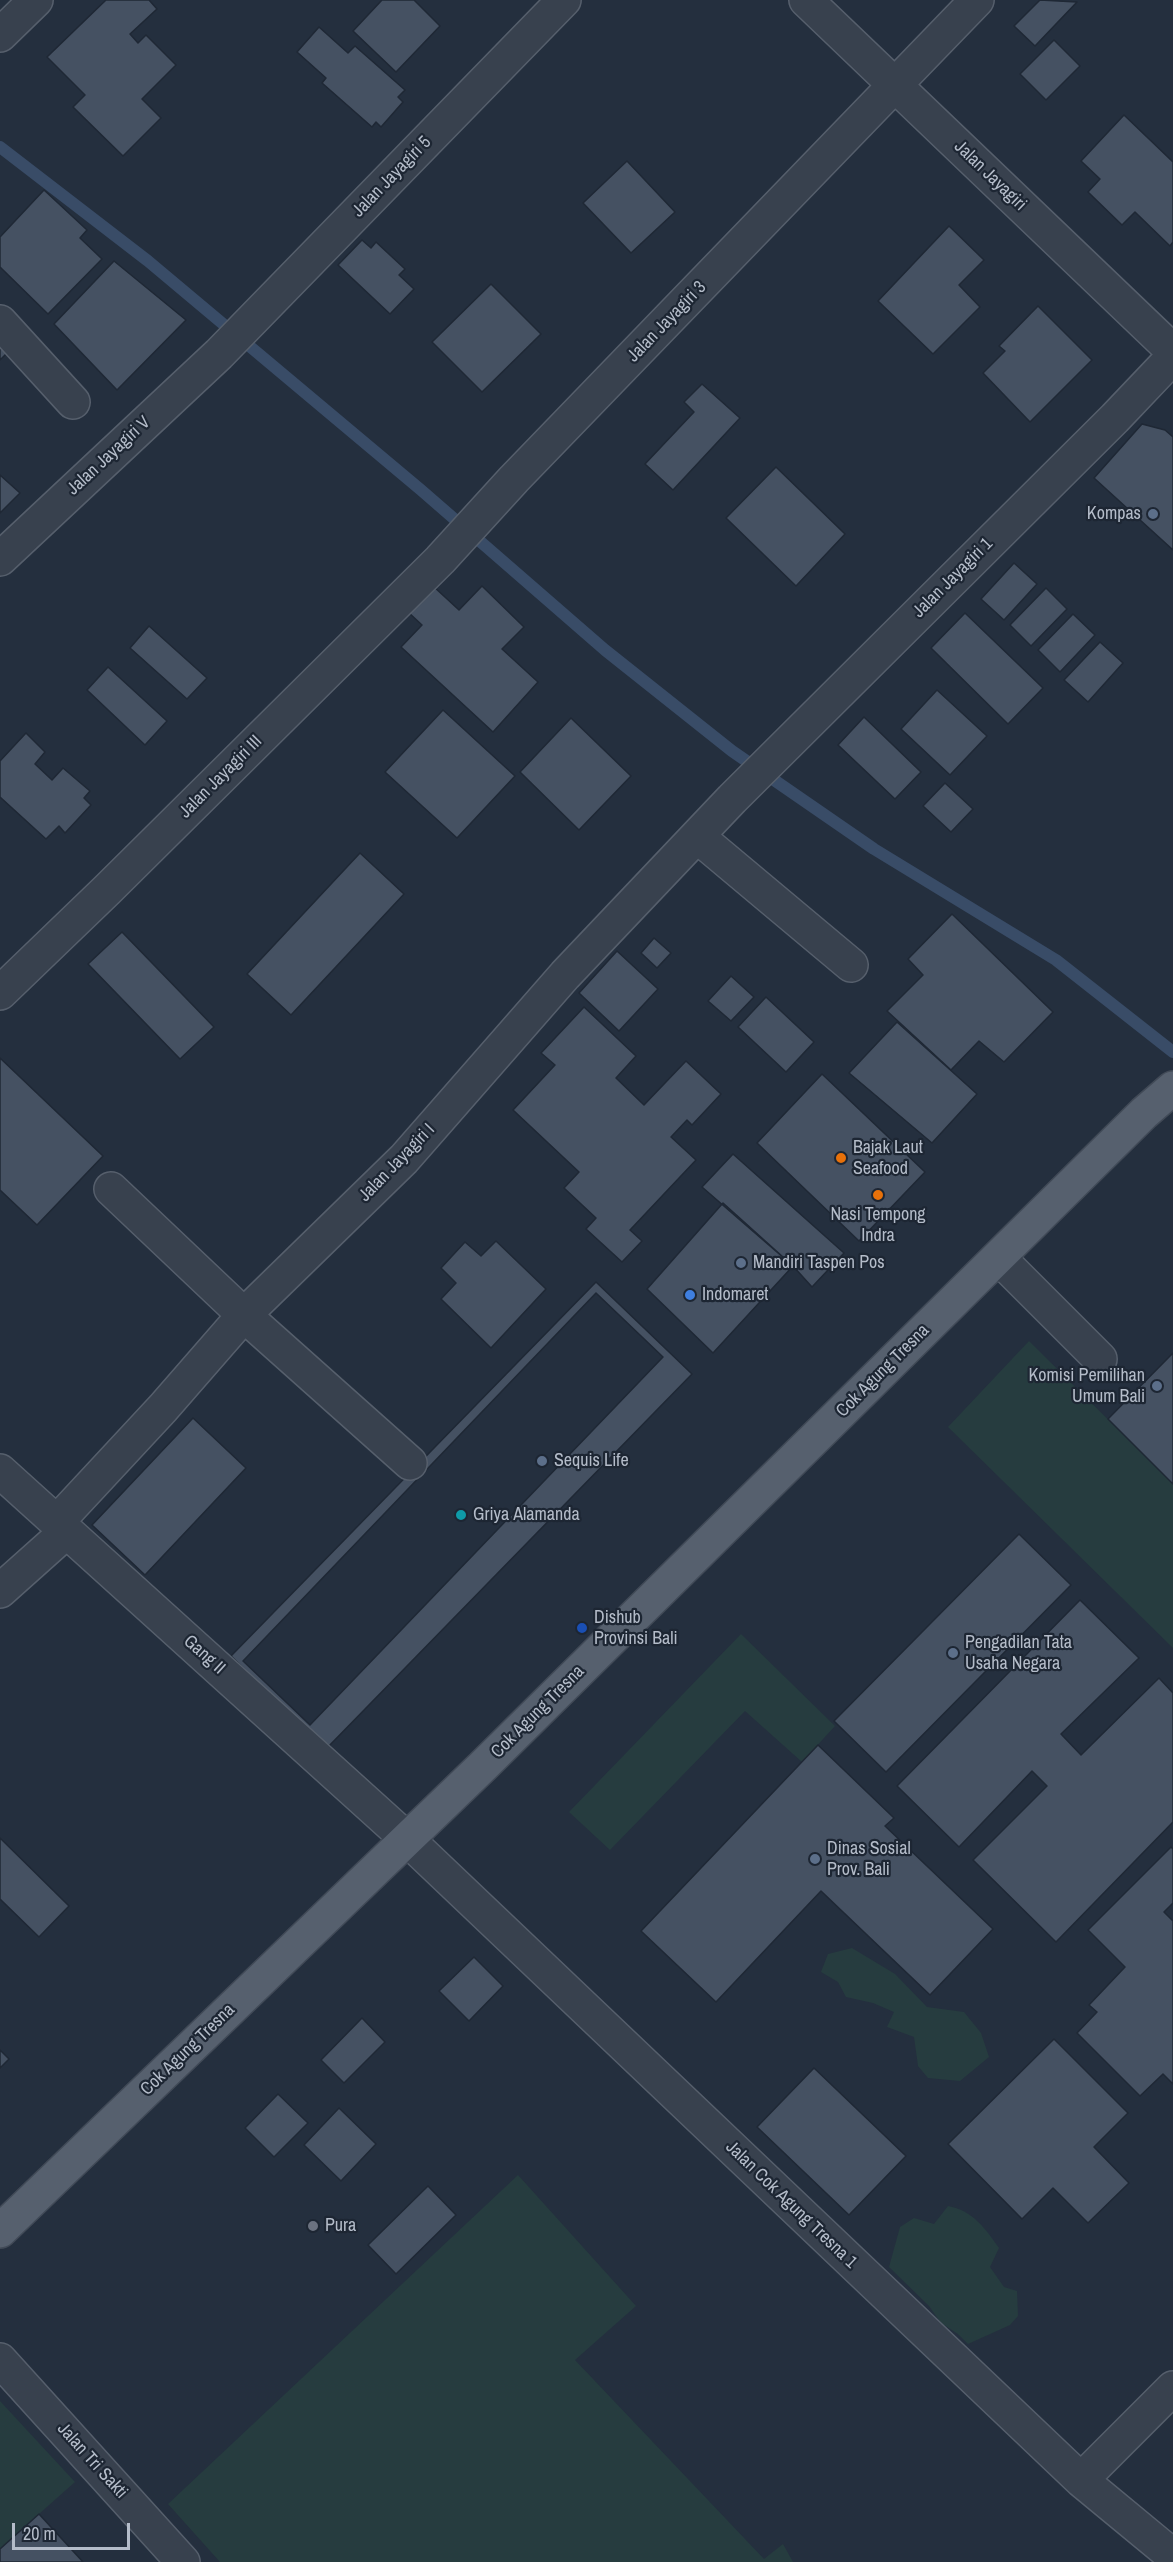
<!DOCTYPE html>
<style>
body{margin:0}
#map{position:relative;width:1173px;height:2562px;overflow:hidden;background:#242f3e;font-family:"Archivo Narrow",sans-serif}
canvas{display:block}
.scale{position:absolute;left:12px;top:2523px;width:118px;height:27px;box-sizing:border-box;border:3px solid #b4bcc9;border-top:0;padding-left:8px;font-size:18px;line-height:21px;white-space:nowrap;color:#b4bcc9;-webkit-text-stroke:4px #1d2633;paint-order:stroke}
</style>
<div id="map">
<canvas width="1173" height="2562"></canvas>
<div class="scale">20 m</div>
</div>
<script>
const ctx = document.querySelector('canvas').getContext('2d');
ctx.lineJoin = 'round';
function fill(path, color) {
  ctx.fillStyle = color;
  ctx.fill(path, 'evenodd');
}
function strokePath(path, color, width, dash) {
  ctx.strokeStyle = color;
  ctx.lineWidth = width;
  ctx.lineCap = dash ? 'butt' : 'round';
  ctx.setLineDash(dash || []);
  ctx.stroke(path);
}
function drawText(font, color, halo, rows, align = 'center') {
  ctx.font = font + ' "Archivo Narrow",sans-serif';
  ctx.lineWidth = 4.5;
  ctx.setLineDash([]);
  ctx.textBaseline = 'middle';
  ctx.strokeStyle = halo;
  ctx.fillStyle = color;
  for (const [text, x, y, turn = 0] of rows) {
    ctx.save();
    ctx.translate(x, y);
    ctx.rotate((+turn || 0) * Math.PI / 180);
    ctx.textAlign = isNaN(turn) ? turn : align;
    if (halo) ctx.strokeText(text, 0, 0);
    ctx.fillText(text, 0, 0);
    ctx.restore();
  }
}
const green = new Path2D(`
 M1029,1341L1173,1484V1648L948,1427Z
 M741,1634L835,1726L802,1762L745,1711L610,1850L569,1812Z
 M852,1948L895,1974L927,2007L964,2012L981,2033L989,2057L960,2081L928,2078L918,2066L914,2037L887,2027L894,2012L873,2003L846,1997L838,1982L821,1972L828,1954Z
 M518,2175L636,2306L575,2360L764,2559L783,2544L793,2562H220L168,2504Z
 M948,2206C972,2210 986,2229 999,2248L990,2267L1004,2287L1017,2291L1018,2316L1010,2325L968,2344L958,2334L941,2323L929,2306L889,2267L900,2227L914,2218L934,2224Z
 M0,2401L75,2482L39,2514L83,2562H0Z`);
const stream = new Path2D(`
 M0,147L148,261L421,490L605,650L732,751L874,849L1056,960L1173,1052`);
const building = new Path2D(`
 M106,0H149L157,9L130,34L138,43L146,35L176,65L142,99L161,118L123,156L73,107L85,95L47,57Z
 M382,0H414L440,26L396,72L353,31Z
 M1040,0L1077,2L1035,46L1014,26Z
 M319,27L348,53L355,46L405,90L398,97L403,102L381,127L376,122L372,127L322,83L326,78L297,52Z
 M1054,40L1080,66L1046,100L1020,74Z
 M1124,115L1173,162V242L1170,246L1135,212L1122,225L1088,192L1100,179L1081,161Z
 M627,161L675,212L631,253L583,203Z
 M44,190L87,230L80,238L102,259L48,314L0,267V237Z
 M949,226L984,260L959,285L980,307L933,354L878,301Z
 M362,240L371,248L376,242L405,269L399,275L414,289L390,314L338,265Z
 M114,261L186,320L117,390L54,324Z
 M491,284L541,334L482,392L432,342Z
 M1038,306L1092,360L1030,422L983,373L1005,351L999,346Z
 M0,334L13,347L0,360Z
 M702,384L740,418L673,490L645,464L694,412L684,402Z
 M1142,424L1165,430L1173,437V550L1094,478Z
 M776,467L845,534L796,586L726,518Z
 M0,475L20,493L0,513Z
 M1014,563L1037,584L1004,620L981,599Z
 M433,586L459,610L482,586L524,627L502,649L538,682L493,732L401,647L422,625L408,612Z
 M1046,588L1067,609L1031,646L1010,625Z
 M965,613L1043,688L1008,724L931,648Z
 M1073,614L1095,635L1060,672L1038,650Z
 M149,626L207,678L187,699L130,648Z
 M1100,642L1123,663L1088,702L1064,680Z
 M108,667L167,721L145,745L87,690Z
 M937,690L987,736L950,775L901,729Z
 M443,710L515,776L457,838L385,772Z
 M864,717L921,772L895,799L838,745Z
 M571,718L631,776L579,830L520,772Z
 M26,733L45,752L35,764L52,780L63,768L90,791L84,798L91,805L65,833L59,826L46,839L0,797V761Z
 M945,783L973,809L951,832L923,806Z
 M360,853L404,894L291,1015L247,974Z
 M952,914L1053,1012L1004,1062L979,1041L951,1070L887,1011L923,975L908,959Z
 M122,932L214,1027L180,1059L88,964Z
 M654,938L671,953L657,968L641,953Z
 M617,951L658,989L619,1031L579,993Z
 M731,976L754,997L731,1021L708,1001Z
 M766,997L814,1042L786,1072L738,1027Z
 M584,1007L636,1056L616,1078L644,1105L686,1061L721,1094L692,1125L687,1120L671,1137L696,1160L630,1230L642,1241L622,1262L586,1229L596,1218L564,1188L579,1172L513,1110L555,1065L541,1053Z
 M897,1022L977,1094L932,1143L849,1073Z
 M0,1058L103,1156L37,1225L0,1190Z
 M822,1074L925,1172L859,1241L757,1143Z
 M733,1154L844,1253L812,1287L793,1266L702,1187Z
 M723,1203L793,1266L713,1353L647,1289Z
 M496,1241L546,1289L491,1348L441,1299L456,1283L441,1268L465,1242L481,1256Z
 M596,1282L692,1374L326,1749L231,1656Z
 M596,1293L663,1357L310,1725L243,1661Z
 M1173,1353V1484L1108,1419Z
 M193,1418L246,1468L145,1575L92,1525Z
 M1019,1534L1071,1585L886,1772L834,1721Z
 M1080,1600L1139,1658L1061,1734L1081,1755L1159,1678L1173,1693V1822L1056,1942L973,1860L1047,1786L1032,1771L959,1847L897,1786Z
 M818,1745L894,1818L885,1826L993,1929L930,1995L821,1891L716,2002L641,1931Z
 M0,1838L69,1906L39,1937L0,1899Z
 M1171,1847L1173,1849V1903L1164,1912L1173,1921V2084L1163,2074L1140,2096L1077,2033L1097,2012L1089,2005L1125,1967L1088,1930Z
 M474,1957L503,1986L469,2021L439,1991Z
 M362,2018L385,2042L344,2083L321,2060Z
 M1054,2039L1128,2113L1094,2147L1129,2183L1088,2223L1053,2188L1022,2219L948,2144Z
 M0,2050L9,2059L0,2068Z
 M814,2068L906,2156L849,2215L757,2127Z
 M278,2094L308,2123L274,2157L245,2128Z
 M339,2108L376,2144L341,2181L304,2145Z
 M428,2186L456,2215L396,2274L368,2245Z
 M39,2514L83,2562H0V2549Z`);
const minor = new Path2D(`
 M806,0L1173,351
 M0,35L36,0
 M0,322L73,402
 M0,559L219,354L564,0
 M697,836L851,965
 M0,993L107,890L440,560L514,479L977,0
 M111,1189L244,1315L410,1463
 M999,1258L1100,1359
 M0,1471L407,1839L1081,2480L1173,2556
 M57,1522L163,1408L244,1315L404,1159L565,975L732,799L1115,418L1173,357
 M0,1591L66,1532
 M0,2360L183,2562
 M1081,2480L1173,2388`);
const major = new Path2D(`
 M0,2231L483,1766L1144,1113L1173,1088`);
const markers = [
 [1153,514,6,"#5c6f8a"],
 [841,1158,6,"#e8710a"],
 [878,1195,6,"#e8710a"],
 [741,1263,6,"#5c6f8a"],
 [690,1295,6,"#3f7fe0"],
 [1157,1386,6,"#5c6f8a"],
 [542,1461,6,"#5c6f8a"],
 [461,1515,6,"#0f9aa8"],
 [582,1628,6,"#1a4fb4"],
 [953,1653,6,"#5c6f8a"],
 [815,1859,6,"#5c6f8a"],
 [313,2226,6,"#6b7280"]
];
const streetNames = [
 ["Jalan Jayagiri",990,176,44],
 ["Jalan Jayagiri 5",392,177,-46],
 ["Jalan Jayagiri 3",667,322,-46],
 ["Jalan Jayagiri V",109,456,-43],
 ["Jalan Jayagiri 1",953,578,-45],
 ["Jalan Jayagiri III",221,777,-45],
 ["Jalan Jayagiri I",397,1163,-46],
 ["Cok Agung Tresna",883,1371,-45],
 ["Gang II",204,1655,42],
 ["Cok Agung Tresna",538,1712,-45],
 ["Cok Agung Tresna",188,2050,-44],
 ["Jalan Cok Agung Tresna 1",791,2205,44],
 ["Jalan Tri Sakti",92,2461,48]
];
const poiNames = [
 ["Kompas",1141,514,"right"],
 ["Bajak Laut",853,1148],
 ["Seafood",853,1169],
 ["Nasi Tempong",878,1215,"center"],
 ["Indra",878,1236,"center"],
 ["Mandiri Taspen Pos",753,1263],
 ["Indomaret",702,1295],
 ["Komisi Pemilihan",1145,1376,"right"],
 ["Umum Bali",1145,1397,"right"],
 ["Sequis Life",554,1461],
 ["Griya Alamanda",473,1515],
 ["Dishub",594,1618],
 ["Provinsi Bali",594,1639],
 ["Pengadilan Tata",965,1643],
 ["Usaha Negara",965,1664],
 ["Dinas Sosial",827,1849],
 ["Prov. Bali",827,1870],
 ["Pura",325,2226]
];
fill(green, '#263c3f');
strokePath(stream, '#394c67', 12);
fill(building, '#455162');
strokePath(building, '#1f2835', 1.5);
strokePath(minor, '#565f6c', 36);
strokePath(major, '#414a57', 36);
strokePath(minor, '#38414e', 33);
strokePath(major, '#56606e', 33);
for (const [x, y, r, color] of markers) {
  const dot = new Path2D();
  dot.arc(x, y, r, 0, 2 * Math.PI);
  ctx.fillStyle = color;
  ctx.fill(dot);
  strokePath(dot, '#1d2633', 2);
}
drawText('18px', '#b4bcc9', '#1d2633', streetNames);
drawText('18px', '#b4bcc9', '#1d2633', poiNames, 'left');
</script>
